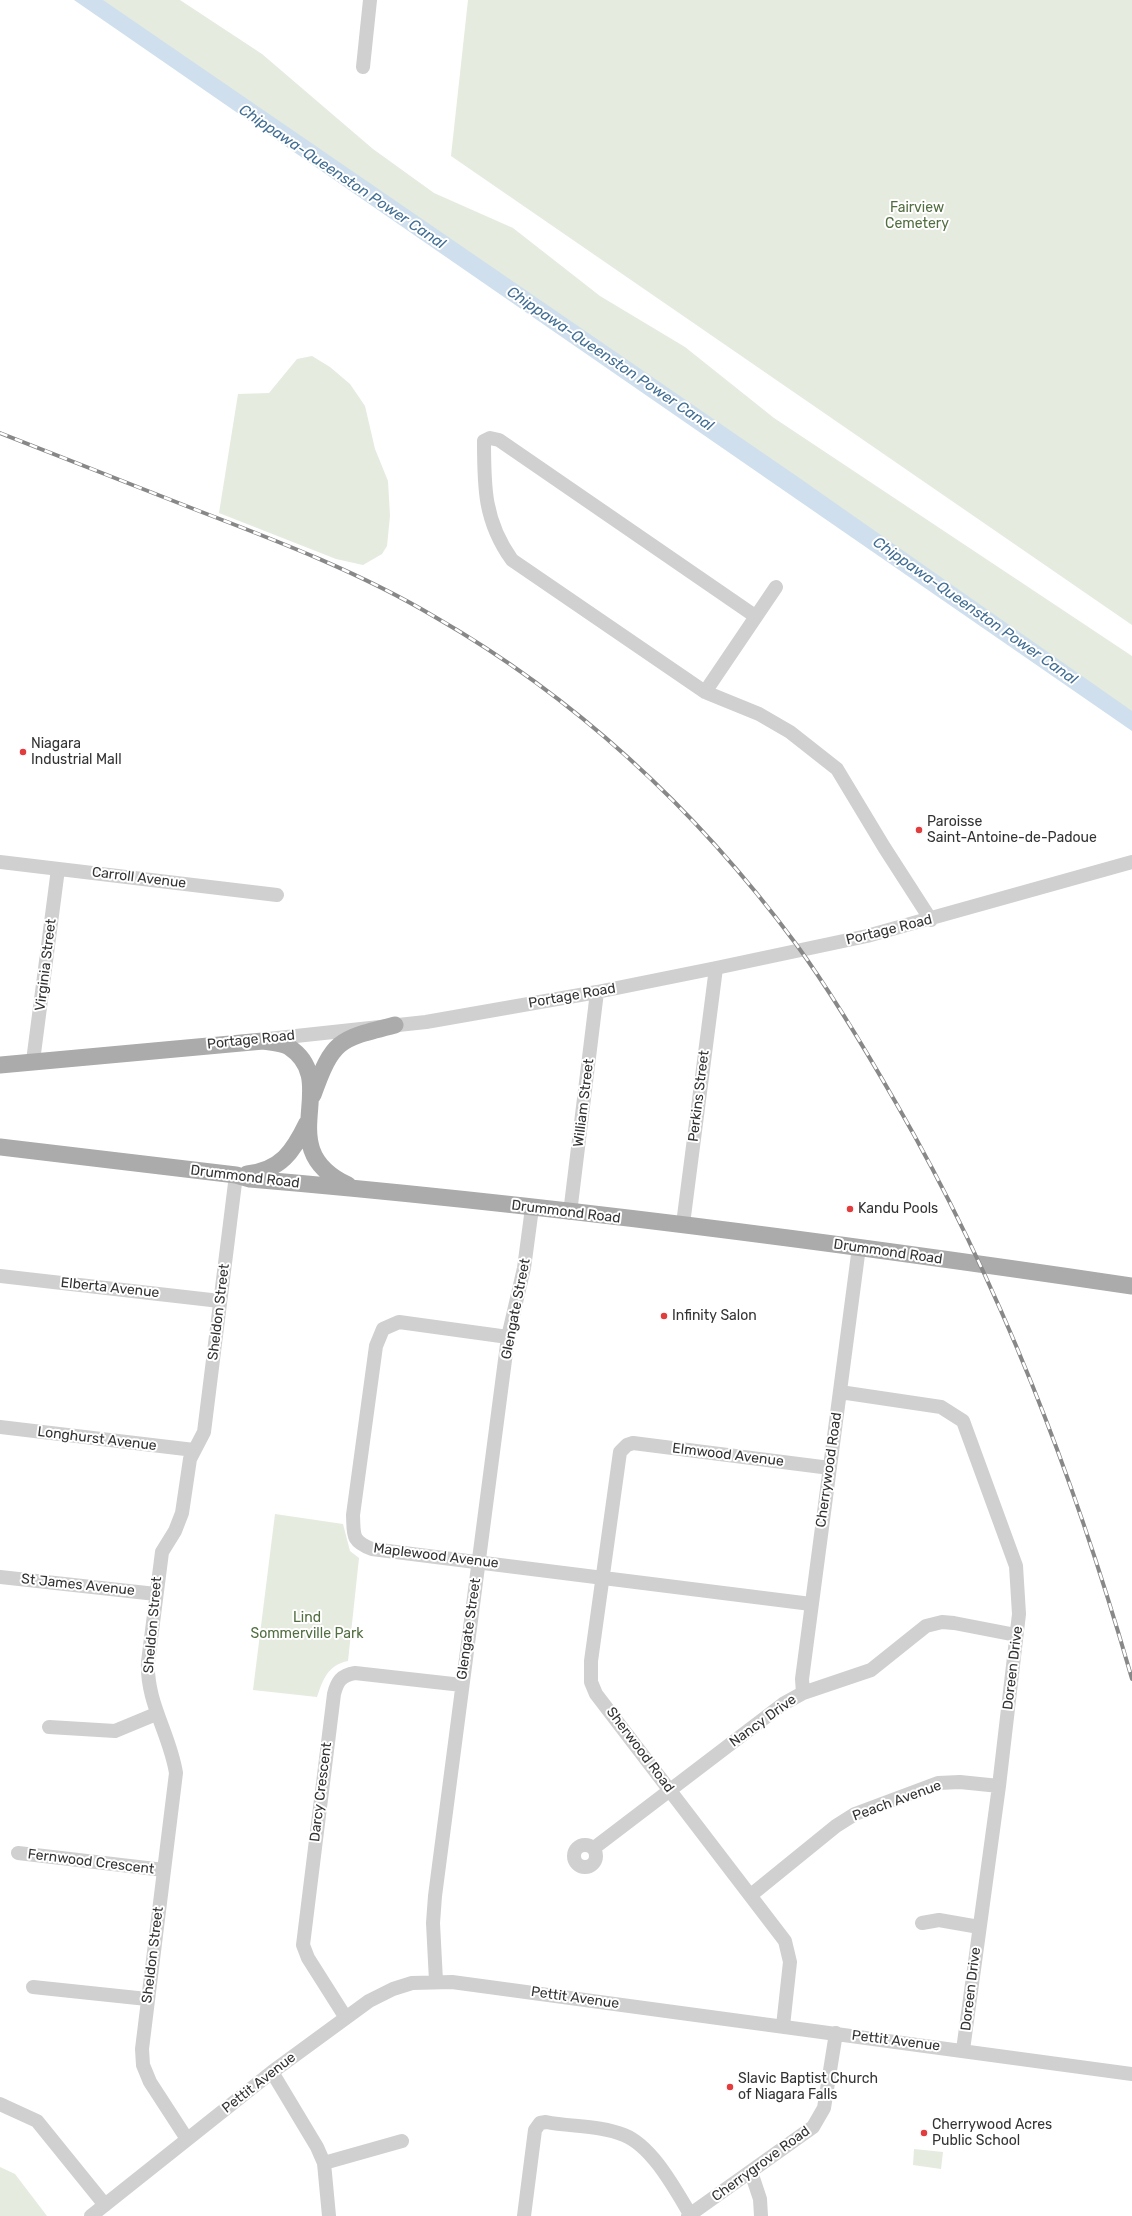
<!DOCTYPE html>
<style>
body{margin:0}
canvas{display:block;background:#fff}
</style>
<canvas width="1132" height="2216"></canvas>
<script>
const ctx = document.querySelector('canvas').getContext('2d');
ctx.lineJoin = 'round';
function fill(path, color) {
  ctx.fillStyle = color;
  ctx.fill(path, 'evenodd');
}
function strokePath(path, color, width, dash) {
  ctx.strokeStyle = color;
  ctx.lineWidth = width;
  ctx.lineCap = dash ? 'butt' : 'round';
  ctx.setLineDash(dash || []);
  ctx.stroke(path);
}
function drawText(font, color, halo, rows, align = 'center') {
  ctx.font = font + ' Rubik,sans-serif';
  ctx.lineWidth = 4;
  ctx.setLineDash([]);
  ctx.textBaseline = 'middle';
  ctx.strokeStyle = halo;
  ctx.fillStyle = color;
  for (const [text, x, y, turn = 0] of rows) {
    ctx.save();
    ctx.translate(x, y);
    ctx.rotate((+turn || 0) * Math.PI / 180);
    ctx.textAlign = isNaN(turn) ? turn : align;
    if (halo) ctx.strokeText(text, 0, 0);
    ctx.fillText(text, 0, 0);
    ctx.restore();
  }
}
const green = new Path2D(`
 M102,0H180L262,54L373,149L434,193L513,228L600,296L685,347L774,418L1132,656V715Z
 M468,0H1132V625L451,156Z
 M312,356L330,367L350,384L365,406L375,449L388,481L390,516L387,546L382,554L363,565L336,559L219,513L238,394L269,393L297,359Z
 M275,1514L343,1524L350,1551L359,1558L348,1661C328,1665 323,1679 317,1697L253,1690Z
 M914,2149L943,2152L941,2169L913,2165Z
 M0,2167L15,2174L47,2216H0Z`);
const water = new Path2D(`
 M74,0H103L798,477L1132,711V731Z`);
const minor = new Path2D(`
 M363,67L370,0
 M755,616L499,440L490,438L484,441C484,487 484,521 512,560L705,692L759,714L790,732L837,769L884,847L931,920
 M705,692L776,587
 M0,862L277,895
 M268,1039L426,1022L597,992L716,968L867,936L1132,862
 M33,1061L58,869
 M570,1213L597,992
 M683,1224L716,968
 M0,1276L220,1301
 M508,1337L399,1322L383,1329L376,1346L353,1515C354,1535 351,1541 372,1549L811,1604
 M840,1392L941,1407L963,1421L1016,1566L1019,1614L999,1786L963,2050
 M0,1427L194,1450
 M0,1577L156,1594
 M803,1693L802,1679L859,1247
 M49,1727L115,1731L156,1714
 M574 1856a11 11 0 1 1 22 0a11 11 0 1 1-22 0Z
 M594,1848L783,1704L803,1693L871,1670L926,1626L942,1622L954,1623L1016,1635
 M18,1853L164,1870
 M751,1895L836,1826L855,1814L938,1783L960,1782L999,1786
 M922,1923L939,1920L979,1927
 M436,1981L433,1923L435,1896L508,1337L524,1268L532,1208
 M33,1987L147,1999
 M346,2018L308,1958L303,1945L334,1694C337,1682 341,1675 355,1673L462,1685
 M783,2026L790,1962L785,1941L596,1694L591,1682V1661L620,1452L627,1445L633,1443L830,1468
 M272,2072L317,2147L324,2163L329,2216
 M0,2104L37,2121L105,2205
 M187,2139L150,2082L143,2065L142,2049L176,1773C170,1734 146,1702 148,1662L162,1552L175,1531L182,1513L190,1459L204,1432L236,1175
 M324,2163L402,2141
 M751,2172L760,2199L761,2216
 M91,2216L272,2072L369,2001L393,1989L412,1983L452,1982L1132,2074
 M524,2216L535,2130L540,2123L546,2122C571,2127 600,2125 624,2135C652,2146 675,2189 690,2214
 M688,2216L813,2127L824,2108L836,2033`);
const major = new Path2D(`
 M0,1065L263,1041C270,1042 283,1043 289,1047C343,1083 269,1148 348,1185
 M313,1095C333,1039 339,1039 395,1025
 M0,1147L236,1175L250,1179C545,1204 839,1243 1132,1286
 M247,1174C281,1170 293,1152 307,1123`);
const rail = new Path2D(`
 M0,433C66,459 133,485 199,511C280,542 361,573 435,617C578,699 699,813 796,944C833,995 865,1049 896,1103C1001,1285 1074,1477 1132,1679`);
const markers = [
 [23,752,4,"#e13d3e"],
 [919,830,4,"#e13d3e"],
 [850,1209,4,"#e13d3e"],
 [664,1316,4,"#e13d3e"],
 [730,2087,4,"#e13d3e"],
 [924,2133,4,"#e13d3e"]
];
const parkNames = [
 ["Fairview",917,208],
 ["Cemetery",917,224],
 ["Lind",307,1618],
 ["Sommerville Park",307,1634]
];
const poiNames = [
 ["Niagara",31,744],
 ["Industrial Mall",31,760],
 ["Paroisse",927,822],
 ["Saint-Antoine-de-Padoue",927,838],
 ["Kandu Pools",858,1209],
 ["Infinity Salon",672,1316],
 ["Slavic Baptist Church",738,2079],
 ["of Niagara Falls",738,2095],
 ["Cherrywood Acres",932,2125],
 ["Public School",932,2141]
];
const streetNames = [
 ["Carroll Avenue",139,878,7],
 ["Portage Road",889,930,-14],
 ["Virginia Street",46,965,-83],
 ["Portage Road",572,996,-10],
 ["Portage Road",251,1040,-6],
 ["Perkins Street",699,1096,-83],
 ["William Street",584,1103,-83],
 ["Drummond Road",245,1177,7],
 ["Drummond Road",566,1212,7],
 ["Drummond Road",888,1252,8],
 ["Elberta Avenue",110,1288,6],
 ["Glengate Street",516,1309,-79],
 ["Sheldon Street",219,1312,-83],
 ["Longhurst Avenue",97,1439,7],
 ["Elmwood Avenue",728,1455,7],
 ["Cherrywood Road",829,1470,-82],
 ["Maplewood Avenue",436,1556,7],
 ["St James Avenue",78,1585,6],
 ["Sheldon Street",153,1625,-85],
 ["Glengate Street",469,1629,-82],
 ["Doreen Drive",1013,1668,-83],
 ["Nancy Drive",763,1721,-36],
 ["Sherwood Road",640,1750,53],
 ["Darcy Crescent",321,1792,-83],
 ["Peach Avenue",897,1801,-20],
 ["Fernwood Crescent",91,1862,7],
 ["Sheldon Street",153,1955,-83],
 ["Doreen Drive",971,1989,-83],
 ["Pettit Avenue",575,1998,8],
 ["Pettit Avenue",896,2041,7],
 ["Pettit Avenue",259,2083,-38],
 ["Cherrygrove Road",761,2164,-36]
];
const waterNames = [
 ["Chippawa-Queenston Power Canal",342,177,34],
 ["Chippawa-Queenston Power Canal",610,359,34],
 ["Chippawa-Queenston Power Canal",975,611,35]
];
fill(green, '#e5ebdf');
fill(water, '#cfdfed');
strokePath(minor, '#d0d0d0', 14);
strokePath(major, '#ababab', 17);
strokePath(rail, '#888', 4);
strokePath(rail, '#fff', 2.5, [8]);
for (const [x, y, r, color] of markers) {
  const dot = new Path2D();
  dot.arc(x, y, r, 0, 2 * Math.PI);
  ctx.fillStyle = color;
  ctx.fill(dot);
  strokePath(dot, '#fff', 1.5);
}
drawText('14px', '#526e40', '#fff', parkNames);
drawText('14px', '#333', '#fff', poiNames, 'left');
drawText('14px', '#333', '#fff', streetNames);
drawText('italic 15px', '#416e94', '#fff', waterNames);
</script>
